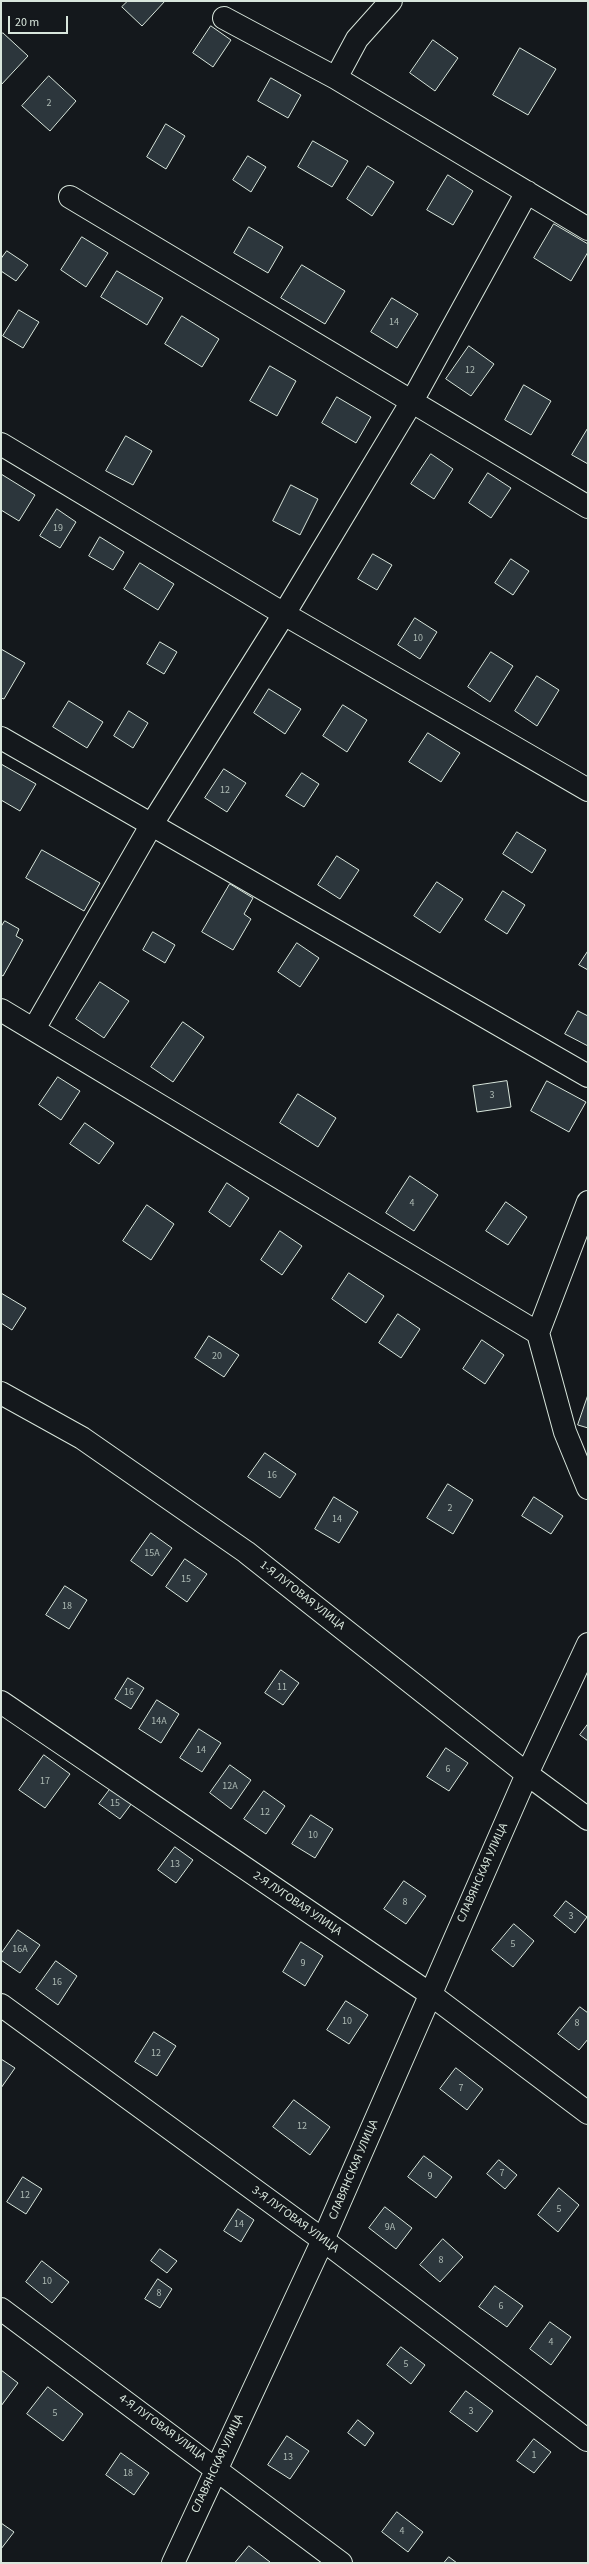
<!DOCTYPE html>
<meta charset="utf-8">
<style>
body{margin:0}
#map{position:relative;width:589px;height:2564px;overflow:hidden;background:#14181c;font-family:"Source Sans 3",sans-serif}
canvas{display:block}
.frame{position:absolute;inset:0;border:2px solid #d8e6dc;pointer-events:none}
.scale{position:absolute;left:8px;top:16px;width:60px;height:18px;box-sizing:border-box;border:2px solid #d8e6dc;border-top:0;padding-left:5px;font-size:12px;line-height:14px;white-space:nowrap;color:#d8e6dc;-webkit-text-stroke:3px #14181c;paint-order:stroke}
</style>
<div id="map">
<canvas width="589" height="2564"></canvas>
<div class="frame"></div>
<div class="scale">20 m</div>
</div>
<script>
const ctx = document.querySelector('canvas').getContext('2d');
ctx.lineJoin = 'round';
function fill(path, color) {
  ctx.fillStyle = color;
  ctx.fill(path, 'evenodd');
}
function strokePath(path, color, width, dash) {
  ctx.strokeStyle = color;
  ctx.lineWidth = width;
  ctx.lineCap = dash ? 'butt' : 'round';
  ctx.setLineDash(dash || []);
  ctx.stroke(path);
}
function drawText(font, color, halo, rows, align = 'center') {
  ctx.font = font + ' "Source Sans 3",sans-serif';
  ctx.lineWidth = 3;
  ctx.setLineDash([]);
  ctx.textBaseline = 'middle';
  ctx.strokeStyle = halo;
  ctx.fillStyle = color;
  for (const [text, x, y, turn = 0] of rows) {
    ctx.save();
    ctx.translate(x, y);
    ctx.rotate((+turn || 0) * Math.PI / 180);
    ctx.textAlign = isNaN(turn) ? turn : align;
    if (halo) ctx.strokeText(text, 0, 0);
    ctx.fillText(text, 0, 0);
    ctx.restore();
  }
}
const building = new Path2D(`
 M128,1H165L142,26L122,7Z
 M211,26L231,40L213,67L193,53Z
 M3,33L28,56L1,85V35Z
 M433,40L458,58L435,91L410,73Z
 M520,48L556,69L528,115L493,95Z
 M49,76L76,101L50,131L22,106Z
 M271,78L301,95L288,118L258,101Z
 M166,124L185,136L166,169L147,157Z
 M313,141L348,161L332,187L298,167Z
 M248,156L266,167L251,192L233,180Z
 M368,166L394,182L372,216L347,199Z
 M448,175L473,191L453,225L427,210Z
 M554,224L588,244V252L571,281L534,258Z
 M249,227L283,247L268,273L234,253Z
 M82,237L108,253L86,287L61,270Z
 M7,251L28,265L16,281L1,271V259Z
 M302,265L345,291L325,324L281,298Z
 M117,271L163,298L147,325L101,297Z
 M392,298L418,314L397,348L371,332Z
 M19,310L39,322L23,348L3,336Z
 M182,316L219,339L202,367L165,344Z
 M469,346L494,364L471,396L446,379Z
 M270,366L296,381L277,416L250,401Z
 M524,385L551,401L531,435L505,420Z
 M337,397L371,417L356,443L322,423Z
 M588,428V464L572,455Z
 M126,436L152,451L133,485L106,471Z
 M431,454L453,469L434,499L411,484Z
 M488,473L511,488L491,518L469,503Z
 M1,474L35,495L19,521L1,510Z
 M291,485L318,499L300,535L273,521Z
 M57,509L76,522L60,548L40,536Z
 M100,537L124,552L113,570L89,556Z
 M373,554L392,565L377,590L358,579Z
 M511,559L529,571L513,595L495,583Z
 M140,563L174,584L158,610L124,589Z
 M415,618L437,632L420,659L398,645Z
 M160,642L177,652L164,674L147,664Z
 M1,649L25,663L4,699L1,698Z
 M491,652L513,666L490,702L468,687Z
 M537,676L559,690L537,726L515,711Z
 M269,689L301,709L285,734L254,713Z
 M69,701L103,722L87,748L53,727Z
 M343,705L367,720L347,752L323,736Z
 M129,711L148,723L133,748L114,736Z
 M428,733L460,753L441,782L409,762Z
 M1,764L36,784L20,811L1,800Z
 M224,769L246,783L227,812L205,798Z
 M302,773L319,784L304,807L286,796Z
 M517,832L546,850L532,873L503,854Z
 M42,850L100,883L84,911L26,878Z
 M337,856L359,870L340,899L318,885Z
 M437,882L463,899L440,933L414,916Z
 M230,884L253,898L244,914L251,919L233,950L202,932Z
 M503,891L525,905L507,934L485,920Z
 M5,921L19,929L16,936L23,940L3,976L1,975V927Z
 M153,932L175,945L165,963L143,950Z
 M297,943L319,958L300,987L278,972Z
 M588,951V970L579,965Z
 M100,982L129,1001L104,1038L76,1019Z
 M578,1011L588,1016V1046L565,1034Z
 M183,1022L204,1037L173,1082L151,1067Z
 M58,1077L80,1091L61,1120L39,1105Z
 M507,1081L511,1107L477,1112L473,1086Z
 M547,1081L586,1102L569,1132L531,1111Z
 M298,1094L336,1118L318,1147L280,1123Z
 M85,1123L114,1143L99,1164L70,1144Z
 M410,1176L438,1195L414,1231L386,1213Z
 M227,1183L249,1198L230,1227L209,1212Z
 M506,1202L527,1217L508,1245L486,1231Z
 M147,1205L174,1224L151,1260L123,1241Z
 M280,1231L302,1246L282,1275L261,1260Z
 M349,1273L384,1296L366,1323L332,1299Z
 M1,1293L26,1308L12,1330L1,1323Z
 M398,1314L420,1329L401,1358L379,1343Z
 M209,1336L239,1355L224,1377L195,1358Z
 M482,1340L504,1355L485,1384L463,1369Z
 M588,1395V1428L578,1425Z
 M265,1453L296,1474L280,1498L248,1477Z
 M448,1484L473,1500L453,1534L427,1518Z
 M334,1497L358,1512L339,1543L315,1529Z
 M534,1497L563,1516L551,1534L522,1516Z
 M151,1533L172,1548L152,1576L131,1561Z
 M185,1559L207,1574L187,1602L166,1587Z
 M65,1586L87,1600L69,1629L46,1615Z
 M281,1670L299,1683L283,1705L265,1693Z
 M128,1678L144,1688L131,1709L115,1699Z
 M157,1700L179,1714L161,1743L139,1729Z
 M588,1724V1741L580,1735Z
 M199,1729L221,1743L202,1772L180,1758Z
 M446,1748L468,1763L449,1791L427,1777Z
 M44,1755L70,1774L45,1808L19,1790Z
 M230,1765L251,1780L231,1809L210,1793Z
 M111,1788L132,1803L120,1819L99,1804Z
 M264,1791L285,1806L266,1834L244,1819Z
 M311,1815L333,1829L315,1858L292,1844Z
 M175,1847L193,1860L176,1883L158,1870Z
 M404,1881L426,1896L406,1924L384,1909Z
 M566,1901L587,1917L575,1933L554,1916Z
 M514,1924L534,1941L513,1967L492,1950Z
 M18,1930L40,1945L20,1973L1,1960V1954Z
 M301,1942L323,1956L305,1986L283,1972Z
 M56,1961L77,1976L58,2005L36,1989Z
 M346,2001L368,2015L349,2044L327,2030Z
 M580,2007L588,2013V2039L579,2050L558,2034Z
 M154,2032L176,2046L157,2076L135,2062Z
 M1,2059L15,2068L1,2088Z
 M456,2068L483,2089L467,2110L440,2089Z
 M294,2100L330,2127L310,2155L273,2127Z
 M424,2156L452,2177L436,2198L408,2177Z
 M499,2160L517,2175L505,2189L487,2174Z
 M23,2177L42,2189L26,2214L7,2202Z
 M559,2188L579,2205L558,2232L538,2215Z
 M385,2207L412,2228L396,2249L369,2228Z
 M238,2209L254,2220L241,2242L224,2231Z
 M443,2239L463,2257L440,2282L420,2265Z
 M160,2249L177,2261L167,2273L151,2261Z
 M42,2261L69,2282L52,2303L26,2282Z
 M158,2279L172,2289L160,2308L145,2299Z
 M495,2286L523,2306L507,2327L479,2307Z
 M550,2322L571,2337L551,2365L530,2349Z
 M401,2347L425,2365L411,2384L387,2365Z
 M1,2370L18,2383L1,2406Z
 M48,2387L83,2414L63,2441L27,2414Z
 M466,2391L493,2411L477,2432L450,2412Z
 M358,2420L374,2433L365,2446L348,2433Z
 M287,2436L309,2451L290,2479L268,2465Z
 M534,2439L551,2452L534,2473L517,2461Z
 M121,2453L149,2473L134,2495L106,2475Z
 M397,2512L423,2532L408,2552L382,2532Z
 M1,2523L14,2532L1,2549Z
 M249,2546L270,2562L269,2563H235Z
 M449,2557L457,2563H444Z`);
const minor = new Path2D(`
 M391,1L357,39L336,78L588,229
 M224,18L336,78
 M70,197L588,507
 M1,444L284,614L588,790
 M1,738L588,1076
 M1,1010L538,1333
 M34,1029L152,824L284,614L411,403L527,192
 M588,1202L538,1333L565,1432L588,1488
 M1,1393L82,1438L246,1552L527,1774L588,1819
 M1,1702L430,1994L588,2113
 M1,2005L323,2240L587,2440
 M1,2309L341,2563
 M173,2563L323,2240L527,1774L588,1644`);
const numberNames = [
 ["2",49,104],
 ["14",394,323],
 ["12",470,371],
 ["19",58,529],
 ["10",418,639],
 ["12",225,791],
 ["3",492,1096],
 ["4",412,1204],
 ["20",217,1357],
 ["16",272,1476],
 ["2",450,1509],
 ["14",337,1520],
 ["15А",152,1554],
 ["15",186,1580],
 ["18",67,1607],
 ["11",282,1688],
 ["16",129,1693],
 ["14А",159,1722],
 ["14",201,1751],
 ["6",448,1770],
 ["17",45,1782],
 ["12А",230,1787],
 ["15",115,1804],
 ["12",265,1813],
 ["10",313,1836],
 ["13",175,1865],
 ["8",405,1903],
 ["3",571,1917],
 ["5",513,1945],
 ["16А",20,1950],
 ["9",303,1964],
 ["16",57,1983],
 ["10",347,2022],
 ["8",577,2024],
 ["12",156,2054],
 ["7",461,2089],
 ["12",302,2127],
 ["7",502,2174],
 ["9",430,2177],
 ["12",25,2196],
 ["5",559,2210],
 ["14",239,2225],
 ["9А",390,2228],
 ["8",441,2261],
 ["10",47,2282],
 ["8",159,2294],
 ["6",501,2307],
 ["4",551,2343],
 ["5",406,2365],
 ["3",471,2412],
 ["5",55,2414],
 ["1",534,2456],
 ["13",288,2458],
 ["18",128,2474],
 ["4",402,2532]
];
const streetNames = [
 ["1-Я ЛУГОВАЯ УЛИЦА",302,1596,38],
 ["СЛАВЯНСКАЯ УЛИЦА",483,1873,-66],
 ["2-Я ЛУГОВАЯ УЛИЦА",297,1904,34],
 ["СЛАВЯНСКАЯ УЛИЦА",354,2170,-67],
 ["3-Я ЛУГОВАЯ УЛИЦА",295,2220,36],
 ["4-Я ЛУГОВАЯ УЛИЦА",162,2428,36],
 ["СЛАВЯНСКАЯ УЛИЦА",218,2464,-65]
];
fill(building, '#2c363c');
strokePath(building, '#d8e6dc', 1);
strokePath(minor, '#d8e6dc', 24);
strokePath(minor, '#14181c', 22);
drawText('10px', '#adbab4', null, numberNames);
drawText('12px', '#d8e6dc', '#14181c', streetNames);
</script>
